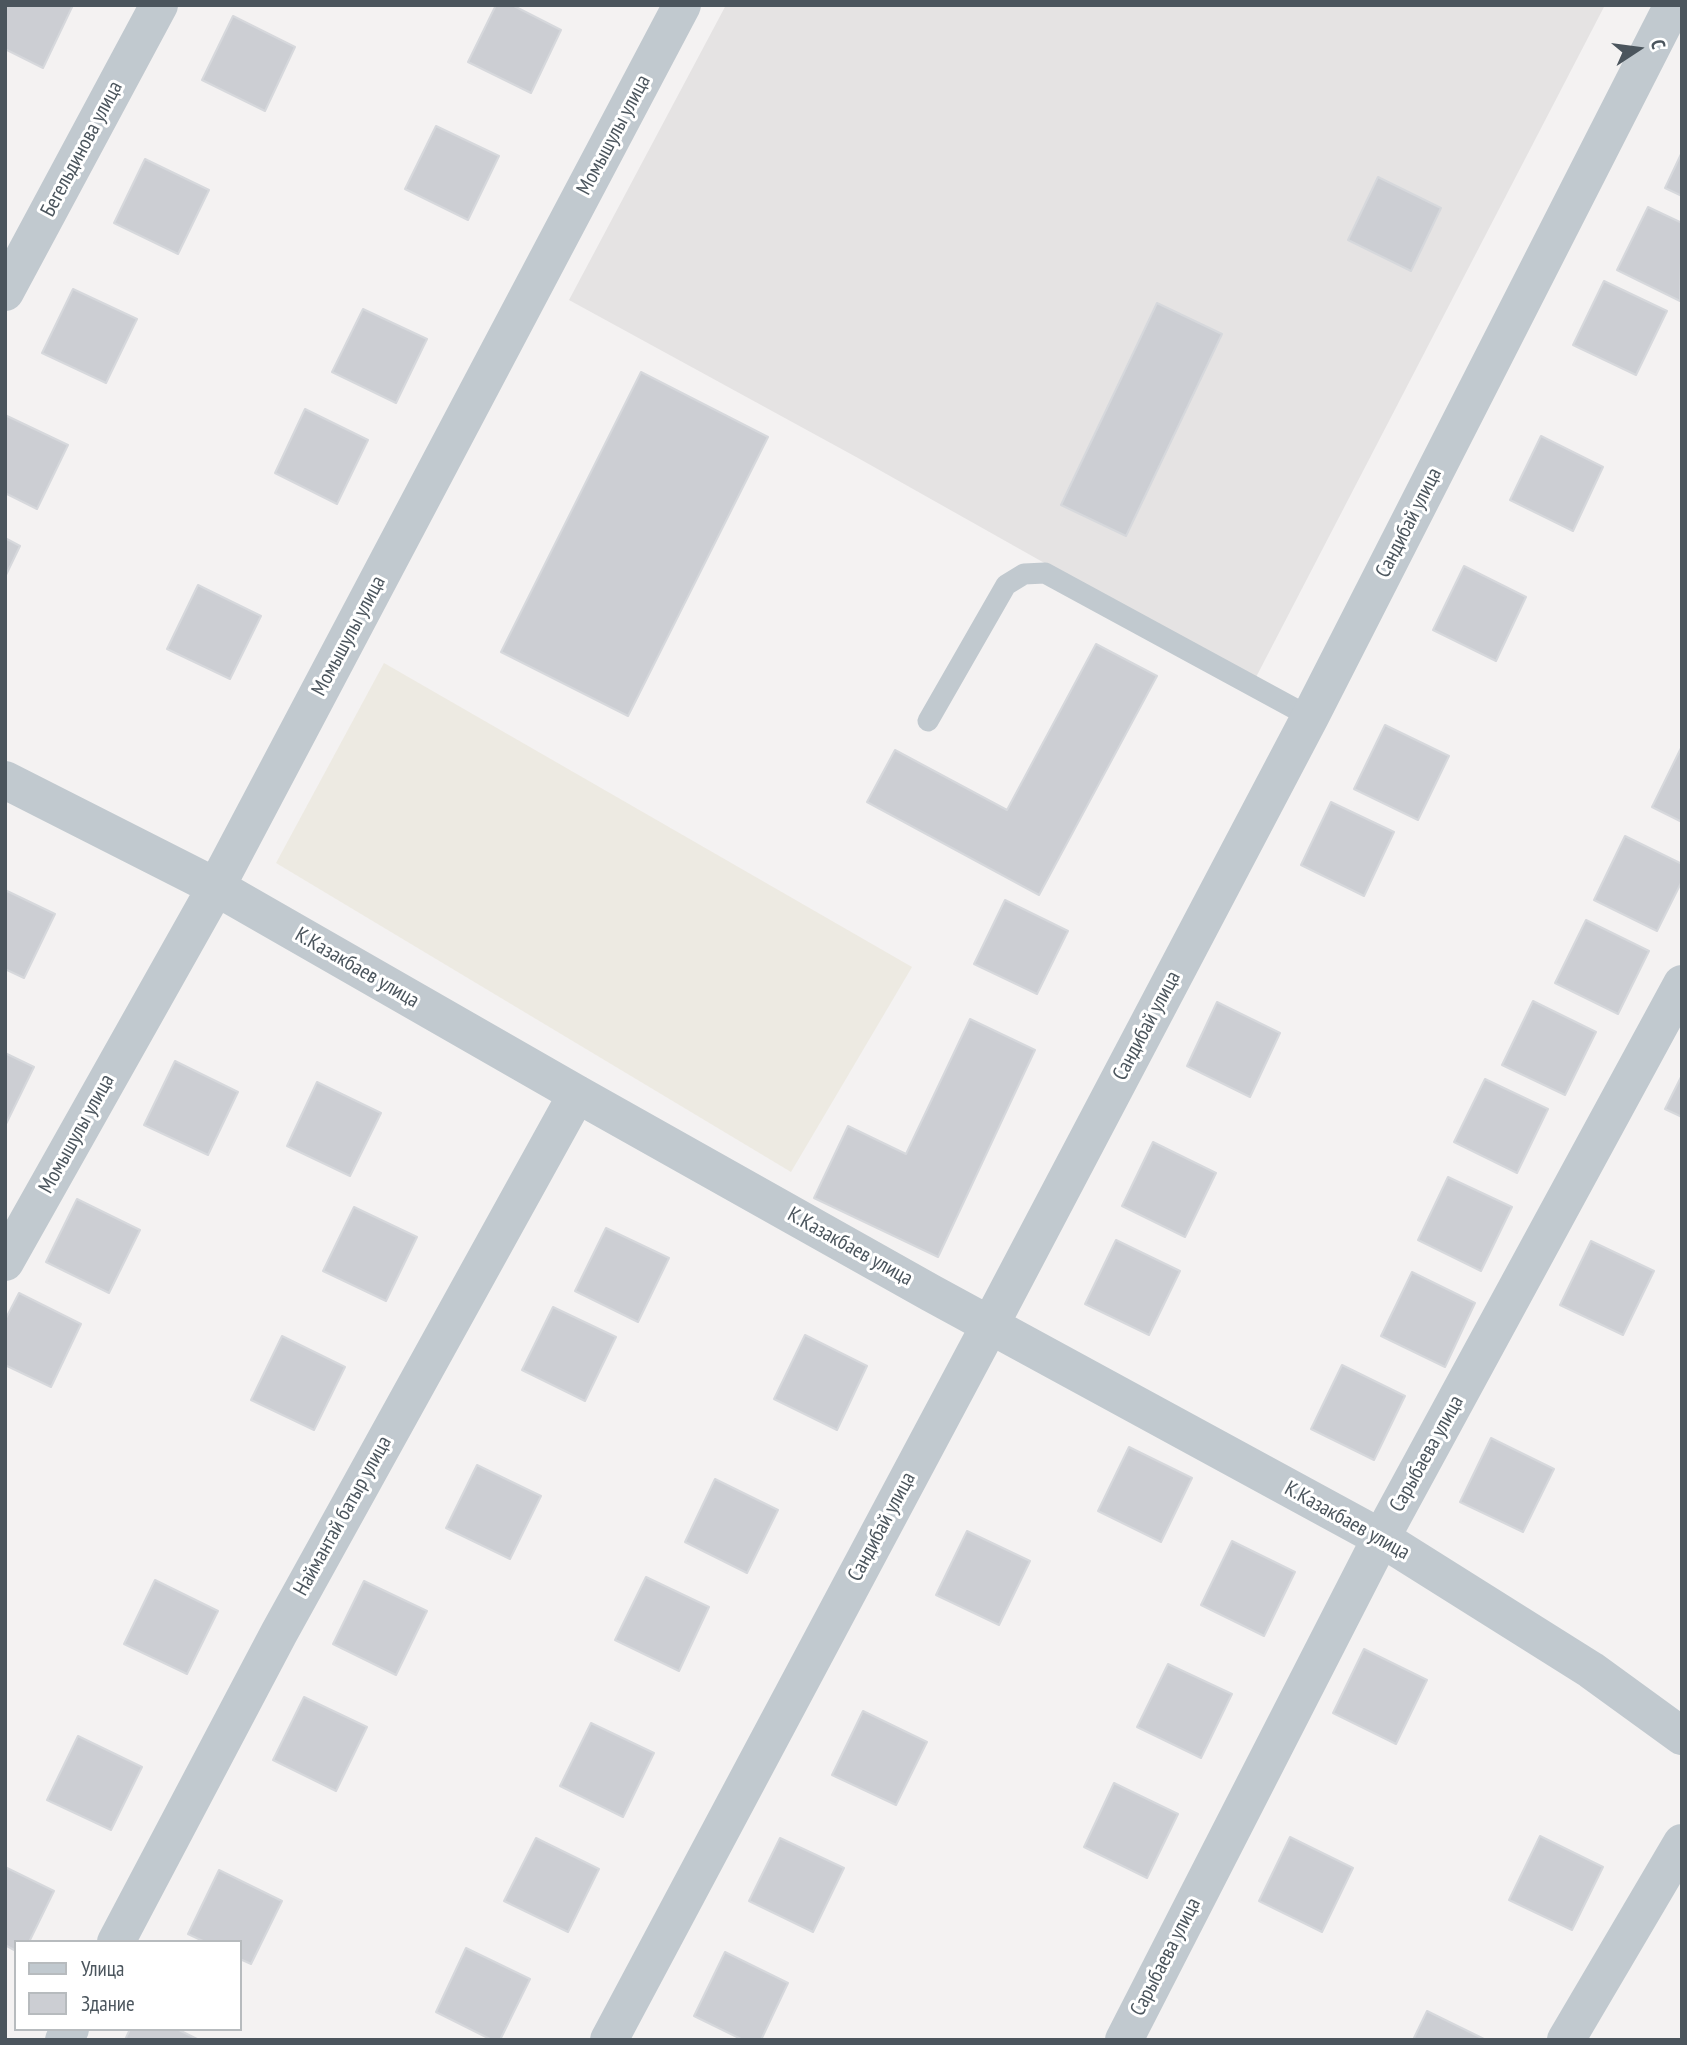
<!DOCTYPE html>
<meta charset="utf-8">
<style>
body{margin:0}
#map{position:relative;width:1687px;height:2045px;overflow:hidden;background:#f4f2f2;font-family:"PT Sans Narrow",sans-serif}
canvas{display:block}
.frame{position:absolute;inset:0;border:7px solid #4b555d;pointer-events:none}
.legend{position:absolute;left:14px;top:1940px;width:228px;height:91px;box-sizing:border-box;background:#fff;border:2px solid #b7bbbe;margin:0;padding:9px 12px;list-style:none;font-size:21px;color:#4b555d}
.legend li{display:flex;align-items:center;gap:14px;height:35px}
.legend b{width:35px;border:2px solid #b7bbbe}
.north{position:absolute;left:1603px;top:14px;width:70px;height:70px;-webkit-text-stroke:5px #fff;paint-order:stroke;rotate:77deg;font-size:19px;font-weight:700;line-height:28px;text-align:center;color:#4b555d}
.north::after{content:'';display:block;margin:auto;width:24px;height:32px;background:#4b555d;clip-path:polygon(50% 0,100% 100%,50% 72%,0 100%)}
</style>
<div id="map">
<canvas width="1687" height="2045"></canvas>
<div class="frame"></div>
<ul class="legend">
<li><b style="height:9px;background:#c1c9cf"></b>Улица</li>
<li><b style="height:19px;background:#ccced3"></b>Здание</li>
</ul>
<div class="north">С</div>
</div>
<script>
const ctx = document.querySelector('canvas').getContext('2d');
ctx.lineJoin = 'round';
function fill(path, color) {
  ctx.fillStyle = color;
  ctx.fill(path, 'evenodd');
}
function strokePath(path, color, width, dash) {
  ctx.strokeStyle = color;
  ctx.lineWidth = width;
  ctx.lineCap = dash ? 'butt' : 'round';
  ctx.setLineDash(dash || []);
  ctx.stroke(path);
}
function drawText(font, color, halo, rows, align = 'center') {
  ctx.font = font + ' "PT Sans Narrow",sans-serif';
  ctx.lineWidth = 6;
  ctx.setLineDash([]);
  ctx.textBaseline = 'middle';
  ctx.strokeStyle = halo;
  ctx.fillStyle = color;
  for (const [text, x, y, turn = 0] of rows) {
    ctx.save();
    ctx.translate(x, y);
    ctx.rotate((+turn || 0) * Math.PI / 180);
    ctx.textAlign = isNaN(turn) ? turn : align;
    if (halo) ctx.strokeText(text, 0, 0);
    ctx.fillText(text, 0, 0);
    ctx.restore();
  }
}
const commercial = new Path2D(`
 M384,663L912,967L791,1172L276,863Z`);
const education = new Path2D(`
 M726,5H1605L1254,681L858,458L569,300Z`);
const building = new Path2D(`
 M5,5H73L43,68L5,49Z
 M496,5H512L561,30L531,93L468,62Z
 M233,16L295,47L265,111L202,80Z
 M436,126L499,156L468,220L405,189Z
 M1682,152V196L1665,188Z
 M145,159L209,190L178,254L114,223Z
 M1378,177L1441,208L1411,271L1348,240Z
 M1648,207L1682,223L1680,301L1617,270Z
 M1604,281L1667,311L1636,375L1573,345Z
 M73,289L137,319L106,383L42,353Z
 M1157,303L1222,334L1126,536L1061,505Z
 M363,309L427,339L396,403L332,372Z
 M641,372L768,437L628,716L501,652Z
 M305,409L368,440L337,504L275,473Z
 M5,415L68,445L37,509L5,493Z
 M1541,436L1603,467L1573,531L1510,500Z
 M5,538L20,546L5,577Z
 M1464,566L1526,597L1496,661L1433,630Z
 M198,585L261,616L230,679L167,649Z
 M1096,644L1157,676L1039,895L867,802L895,750L1007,810Z
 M1385,725L1449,756L1418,820L1354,789Z
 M1682,746V822L1652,807Z
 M1331,802L1394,832L1364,896L1301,865Z
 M1625,836L1682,864V881L1657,931L1594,900Z
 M5,890L55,914L24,978L5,969Z
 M1005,900L1068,931L1037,994L974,964Z
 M1586,920L1649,951L1618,1014L1555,983Z
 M1533,1001L1596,1032L1565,1095L1502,1065Z
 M1217,1002L1280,1033L1250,1097L1187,1066Z
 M970,1019L1035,1050L938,1257L814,1198L848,1126L906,1154Z
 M5,1053L34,1067L5,1126Z
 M175,1061L238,1092L208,1155L144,1125Z
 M1682,1075V1117L1665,1109Z
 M1485,1079L1548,1109L1517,1173L1454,1142Z
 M317,1082L381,1113L350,1176L287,1146Z
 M1153,1142L1216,1173L1185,1237L1122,1206Z
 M1448,1177L1512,1207L1481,1271L1418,1240Z
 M77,1199L140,1230L109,1293L46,1262Z
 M354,1207L417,1237L386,1301L323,1271Z
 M606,1228L669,1258L638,1322L575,1291Z
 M1116,1240L1180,1271L1149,1335L1085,1304Z
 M1591,1241L1654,1271L1623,1335L1560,1305Z
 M1412,1272L1475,1303L1445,1367L1381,1336Z
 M19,1293L81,1324L51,1387L5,1365V1320Z
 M553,1307L616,1337L585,1401L522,1370Z
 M805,1335L867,1366L837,1430L774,1399Z
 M282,1336L345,1367L314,1430L251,1400Z
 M1342,1365L1405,1396L1374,1460L1311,1429Z
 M1491,1438L1554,1469L1523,1532L1460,1502Z
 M1129,1447L1192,1478L1161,1542L1098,1511Z
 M477,1465L541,1496L510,1559L446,1528Z
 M715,1479L778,1510L747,1573L685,1542Z
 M967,1531L1030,1561L999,1625L936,1595Z
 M1232,1541L1295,1572L1264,1636L1201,1605Z
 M646,1577L709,1607L679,1671L615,1640Z
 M155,1580L218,1611L187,1674L124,1644Z
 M364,1581L427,1611L396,1675L333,1644Z
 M1364,1649L1427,1680L1396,1744L1333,1713Z
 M1168,1664L1232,1694L1201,1758L1137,1727Z
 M304,1697L367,1727L336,1791L273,1760Z
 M863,1711L927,1742L896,1805L832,1775Z
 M591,1723L654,1753L623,1817L560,1786Z
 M78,1736L142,1767L111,1830L47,1800Z
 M1114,1783L1178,1814L1147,1878L1084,1847Z
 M1540,1836L1603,1867L1572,1930L1509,1900Z
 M1290,1837L1353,1868L1322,1932L1259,1901Z
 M536,1838L599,1869L568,1932L504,1901Z
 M780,1838L844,1868L813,1932L749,1901Z
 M5,1867L54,1891L29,1942H16V1951L5,1945Z
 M219,1870L282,1901L251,1964L240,1959V1942H205L188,1934Z
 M466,1948L530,1979L500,2040H492L436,2012Z
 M725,1952L788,1983L761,2040H743L694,2016Z
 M1427,2011L1486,2040H1413Z
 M130,2029H177L199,2040H125Z`);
const service = new Path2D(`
 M928,721L1006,585L1024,574L1045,573L1310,717`);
const minor = new Path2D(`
 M5,292L159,5
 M5,780L216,887L577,1094L931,1293L1381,1538L1591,1670L1682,1736
 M5,1262L216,887L682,5
 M116,1942L279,1633L577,1094
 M64,2040L70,2029
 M609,2040L990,1325L1310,717L1673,5
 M1124,2040L1381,1538L1682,984
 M1566,2040L1682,1843`);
const streetNames = [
 ["Момышулы улица",614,135,-62],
 ["Бегельдинова улица",82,149,-62],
 ["Сандибай улица",1409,523,-63],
 ["Момышулы улица",349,636,-62],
 ["К.Казакбаев улица",357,968,30],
 ["Сандибай улица",1147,1026,-62],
 ["Момышулы улица",77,1134,-61],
 ["К.Казакбаев улица",850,1247,29],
 ["Сарыбаева улица",1427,1454,-61],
 ["Наймантай батыр улица",343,1516,-61],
 ["К.Казакбаев улица",1347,1521,29],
 ["Сандибай улица",882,1527,-62],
 ["Сарыбаева улица",1166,1957,-63]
];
fill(commercial, '#edeae2');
fill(education, '#e5e3e3');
fill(building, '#ccced3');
strokePath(building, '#d6d8dc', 2);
strokePath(service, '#c1c9cf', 21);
strokePath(minor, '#c1c9cf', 38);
drawText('21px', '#4b555d', '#fff', streetNames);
</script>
